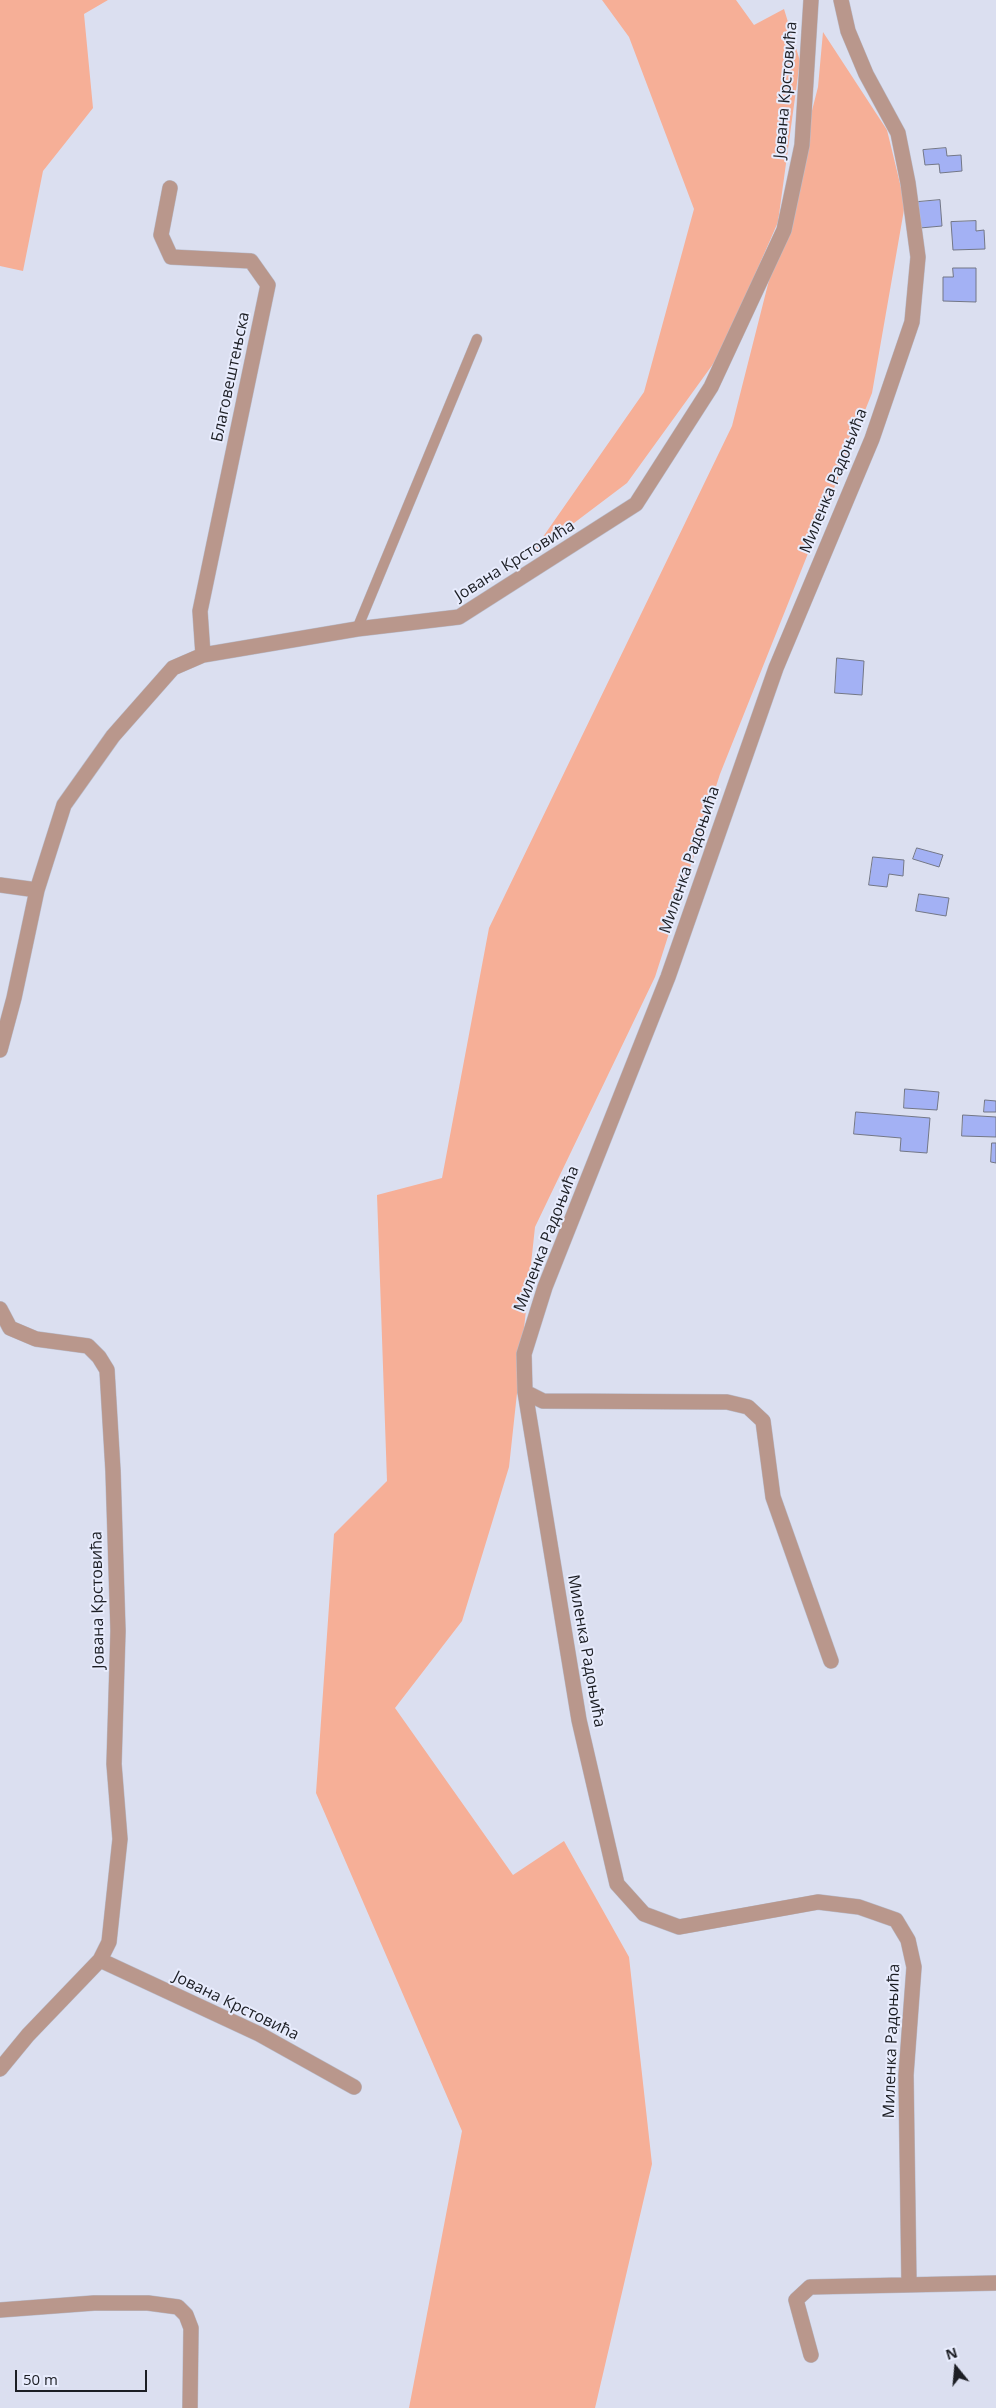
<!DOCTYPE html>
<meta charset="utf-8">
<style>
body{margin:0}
#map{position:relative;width:996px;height:2408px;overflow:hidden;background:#dbdff0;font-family:"Open Sans",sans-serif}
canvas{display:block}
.north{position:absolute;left:931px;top:2343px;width:50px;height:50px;-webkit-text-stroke:4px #e8ecfd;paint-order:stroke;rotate:343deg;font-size:14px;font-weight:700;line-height:20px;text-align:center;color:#1c1e24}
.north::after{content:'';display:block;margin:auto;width:18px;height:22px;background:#1c1e24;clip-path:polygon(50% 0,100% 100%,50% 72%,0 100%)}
.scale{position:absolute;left:15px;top:2370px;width:132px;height:22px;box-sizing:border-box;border:2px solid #1c1e24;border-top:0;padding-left:6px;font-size:15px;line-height:18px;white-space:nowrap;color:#1c1e24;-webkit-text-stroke:4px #e8ecfd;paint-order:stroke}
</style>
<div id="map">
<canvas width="996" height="2408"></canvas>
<div class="north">N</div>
<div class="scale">50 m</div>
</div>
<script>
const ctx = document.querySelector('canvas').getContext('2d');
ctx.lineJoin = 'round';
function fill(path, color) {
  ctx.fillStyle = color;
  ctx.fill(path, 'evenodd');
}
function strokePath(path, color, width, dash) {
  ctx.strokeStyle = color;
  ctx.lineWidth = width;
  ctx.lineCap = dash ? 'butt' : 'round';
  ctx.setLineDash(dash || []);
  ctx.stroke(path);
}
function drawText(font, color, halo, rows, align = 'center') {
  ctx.font = font + ' "Open Sans",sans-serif';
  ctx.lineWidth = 4;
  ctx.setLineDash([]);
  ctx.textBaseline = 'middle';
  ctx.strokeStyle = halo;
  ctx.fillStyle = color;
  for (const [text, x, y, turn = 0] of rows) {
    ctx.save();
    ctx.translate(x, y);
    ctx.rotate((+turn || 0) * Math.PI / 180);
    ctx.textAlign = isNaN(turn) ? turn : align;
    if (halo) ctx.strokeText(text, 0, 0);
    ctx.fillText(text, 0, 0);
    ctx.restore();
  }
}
const green = new Path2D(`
 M0,0H108L84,14L93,108L43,171L23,271L0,266Z
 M602,0H736L754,25L784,9L800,61L778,222L721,353L627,483L529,557L644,392L694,209L629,37Z
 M823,32L887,130L905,204L872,393L720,774L655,977L535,1227L509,1467L462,1621L395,1708L513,1875L564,1841L629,1957L652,2164L595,2408H409L462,2131L316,1793L334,1534L387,1481L377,1195L442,1178L489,928L732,426L818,87Z`);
const building = new Path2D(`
 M946,148L947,156L961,155L962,171L940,173L939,164L925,165L923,150Z
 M940,200L942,226L920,228L918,202Z
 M976,221V231L984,230L985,249L953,250L951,222Z
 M953,268H976V302L943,301V277H953Z
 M837,658L864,661L862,695L835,693Z
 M917,848L943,855L939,867L913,859Z
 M873,857L904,860L903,876L889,874L887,887L869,885Z
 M919,894L949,898L946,916L916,911Z
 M905,1089L939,1092L937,1110L904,1108Z
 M985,1100L996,1101V1112H984Z
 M856,1112L930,1118L927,1153L900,1151L901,1138L854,1134Z
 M963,1115L996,1117V1137L962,1136Z
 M992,1143H996V1163L991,1162Z`);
const lane = new Path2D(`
 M357,629L477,339`);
const street = new Path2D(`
 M841,0L848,31L866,74L898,133L908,183L918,257L912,322L872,439L776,668L668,977L545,1287L524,1354L525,1392L579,1720L617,1884L644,1914L679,1927L818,1902L859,1907L896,1920L908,1940L914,1967L906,2075L909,2284
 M170,188L161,235L171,257L251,261L268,285L200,611L203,655
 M0,885L37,890
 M0,1050L14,998L37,890L64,805L113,736L173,668L203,655L357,629L459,617L636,504L711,387L784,230L802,145L811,0
 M0,1309L10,1328L36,1339L88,1346L99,1357L107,1370L113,1471L118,1631L114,1764L120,1839L109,1942L100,1960L259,2034L354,2087
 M525,1392L543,1401L727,1402L748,1407L763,1421L773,1497L831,1661
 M0,2069L28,2035L100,1960
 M0,2310L94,2303H148L178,2307L186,2315L191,2328L190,2408
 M811,2355L796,2300L810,2287L996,2283`);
const streetNames = [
 ["Јована Крстовића",786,90,-85],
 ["Благовештењска",231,377,-78],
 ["Миленка Радоњића",834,481,-68],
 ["Јована Крстовића",515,561,-32],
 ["Миленка Радоњића",690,860,-71],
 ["Миленка Радоњића",547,1239,-69],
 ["Јована Крстовића",98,1600,-91],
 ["Миленка Радоњића",586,1651,80],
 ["Јована Крстовића",236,2006,26],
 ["Миленка Радоњића",892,2041,-88]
];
fill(green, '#f6af97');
fill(building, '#a3b1f4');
strokePath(building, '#737786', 1);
strokePath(lane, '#b9bccb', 11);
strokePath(street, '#b9bccb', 16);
strokePath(lane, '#b9978c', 10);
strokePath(street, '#b9978c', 15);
drawText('16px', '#1c1e24', '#e8ecfd', streetNames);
</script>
